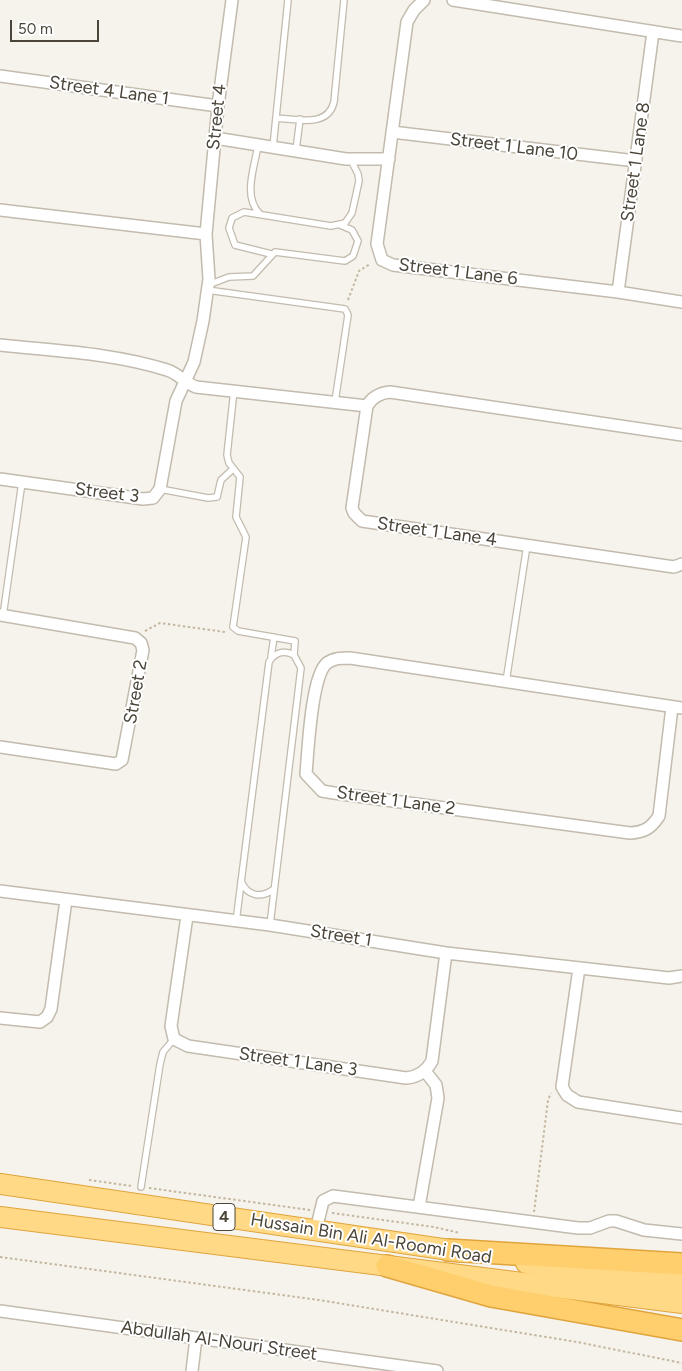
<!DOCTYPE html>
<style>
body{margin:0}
#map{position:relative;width:682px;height:1371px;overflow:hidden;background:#f6f3ec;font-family:Figtree,sans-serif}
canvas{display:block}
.scale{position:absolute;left:10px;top:20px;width:89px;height:22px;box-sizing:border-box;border:2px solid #4b4439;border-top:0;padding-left:6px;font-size:15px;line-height:18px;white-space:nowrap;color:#4b4439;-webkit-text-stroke:4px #fff;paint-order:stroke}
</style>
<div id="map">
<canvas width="682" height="1371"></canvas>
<div class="scale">50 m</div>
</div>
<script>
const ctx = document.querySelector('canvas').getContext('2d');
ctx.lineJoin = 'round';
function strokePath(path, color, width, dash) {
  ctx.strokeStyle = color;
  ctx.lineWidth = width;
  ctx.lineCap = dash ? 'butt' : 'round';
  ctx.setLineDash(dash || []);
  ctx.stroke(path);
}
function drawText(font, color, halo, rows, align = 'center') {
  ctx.font = font + ' Figtree,sans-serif';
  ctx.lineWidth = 4;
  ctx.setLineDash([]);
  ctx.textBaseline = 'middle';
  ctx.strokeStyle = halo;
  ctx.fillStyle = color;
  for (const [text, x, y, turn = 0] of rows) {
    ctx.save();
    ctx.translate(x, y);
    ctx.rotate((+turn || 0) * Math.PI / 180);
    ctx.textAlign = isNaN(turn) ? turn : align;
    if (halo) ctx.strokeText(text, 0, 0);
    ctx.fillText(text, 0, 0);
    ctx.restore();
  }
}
const path = new Path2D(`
 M348,300L359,271L370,264
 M145,631L160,623L225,632
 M89,1180L132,1186
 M149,1188L310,1210
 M534,1212L548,1100L551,1093
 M332,1213L434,1227L460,1233
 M0,1257L319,1300L577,1342L682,1363`);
const service = new Path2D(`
 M276,118C297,119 328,128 334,102L344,0
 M258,145C255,166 242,197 260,214
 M273,147L288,0
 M296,150L300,119
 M271,254L235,245L229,228L232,218L244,212L331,226L345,223L352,213L359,181L358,174L351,160
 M208,285L229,277L253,276L275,252L345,261L353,256L358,241L352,230L340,225
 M207,290L345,309L348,315L335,402
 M234,390L227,455L229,463L240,477L236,517L246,537L233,627L238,631L295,641L294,655
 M160,489L208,498L217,497L221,480L233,469
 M3,616L22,482
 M271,657L274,637
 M506,682L527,545
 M241,881C247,896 261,899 274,889
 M236,922L269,662C275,652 284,650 294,655L301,668L270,925
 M141,1187L160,1064L163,1052L174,1039`);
const minor = new Path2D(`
 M424,0L414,10L407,22L377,244L382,260L393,265L618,292L682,302
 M453,0L682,36
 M0,76L218,106
 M392,132L636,161
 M215,138L346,159H389
 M0,210L206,234
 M618,292L653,32
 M0,345C55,351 114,353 167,370C178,373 183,382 196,387L367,406
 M682,435L390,392C380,393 372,397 367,406L352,508L354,513L362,521L674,567L682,564
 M0,479L143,499L153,498L160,489L176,401L194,362L203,321L209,279L206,234L218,106L232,0
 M0,615L135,638L141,643L143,650L122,760L116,764L0,747
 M672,707L659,816C651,828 645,832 630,833L334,793L322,791L306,774C308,752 311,676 327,663C334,658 341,658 350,658L682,708
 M0,891L270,925L446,953L669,978L682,976
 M187,916L171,1026L174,1039L188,1046L406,1078C418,1077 426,1072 432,1061L446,953
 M579,968L562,1087L567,1095L578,1102L682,1118
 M0,1018L40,1022L47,1017L51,1009L66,900
 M419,1207L438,1098L436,1085L425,1071
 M316,1230L323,1201L333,1196L578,1228H590L609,1221H616L644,1230L682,1234
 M0,1311L437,1371
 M192,1371L196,1338`);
const trunk = new Path2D(`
 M0,1184L463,1252
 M0,1217L682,1303
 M526,1263L682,1284`);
const motorway = new Path2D(`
 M448,1250L682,1264
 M387,1266L491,1296L682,1330`);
const shields = [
 [224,1217,22]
];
const shieldNames = [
 ["4",224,1217]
];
const streetNames = [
 ["Street 4 Lane 1",109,91,8],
 ["Street 4",217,117,-84],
 ["Street 1 Lane 10",514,147,7],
 ["Street 1 Lane 8",636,162,-82],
 ["Street 1 Lane 6",458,272,7],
 ["Street 3",107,493,7],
 ["Street 1 Lane 4",437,532,8],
 ["Street 2",136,692,-80],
 ["Street 1 Lane 2",396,801,8],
 ["Street 1",341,936,9],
 ["Street 1 Lane 3",298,1062,8],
 ["Hussain Bin Ali Al-Roomi Road",371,1239,9],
 ["Abdullah Al-Nouri Street",219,1341,8]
];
strokePath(service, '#c2bbae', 8);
strokePath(minor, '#c2bbae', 14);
strokePath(trunk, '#e0a43c', 22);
strokePath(motorway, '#e0a43c', 24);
strokePath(path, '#c4b79f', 2, [2.5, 2.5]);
strokePath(service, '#fff', 5.5);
strokePath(minor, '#fff', 11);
strokePath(trunk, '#ffd985', 20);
strokePath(motorway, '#ffcf6e', 21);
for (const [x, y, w] of shields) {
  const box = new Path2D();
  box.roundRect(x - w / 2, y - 13.5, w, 27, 4);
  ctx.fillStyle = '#fff';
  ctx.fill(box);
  strokePath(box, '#4b4439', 1);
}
drawText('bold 16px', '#4b4439', null, shieldNames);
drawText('18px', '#4b4439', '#fff', streetNames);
</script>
